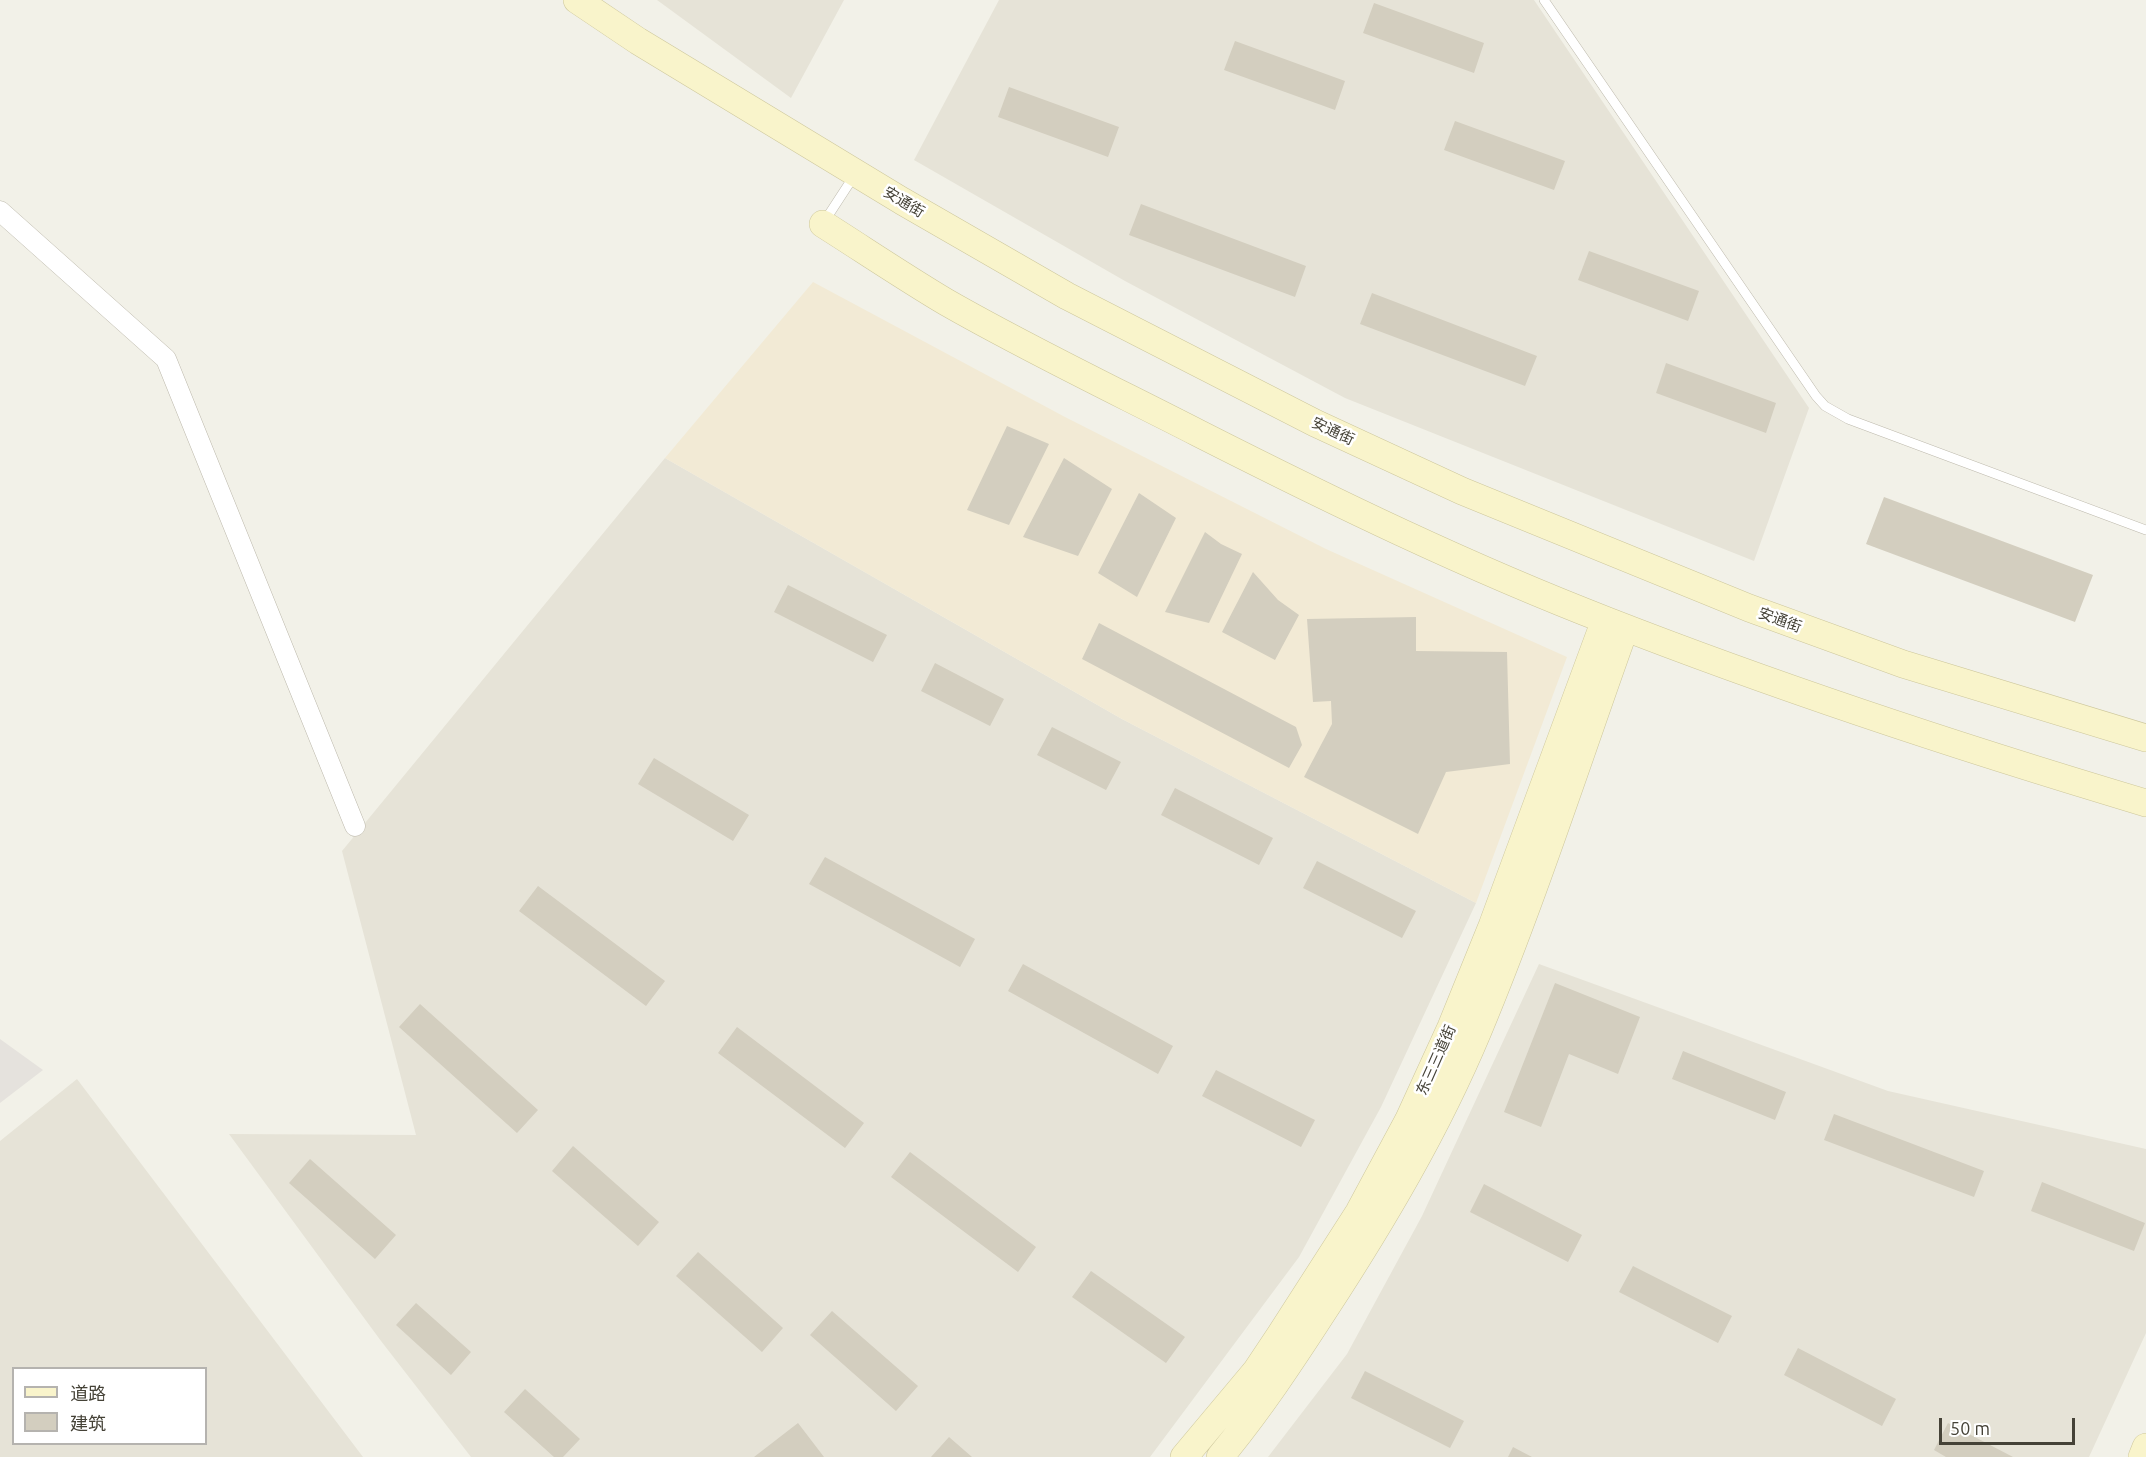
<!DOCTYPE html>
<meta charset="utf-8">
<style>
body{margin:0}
#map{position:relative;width:2146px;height:1457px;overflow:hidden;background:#f2f1e8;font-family:Ubuntu,"Noto Sans SC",sans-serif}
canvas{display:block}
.legend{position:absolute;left:12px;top:1367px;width:195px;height:78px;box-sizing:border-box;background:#fff;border:2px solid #b5b3af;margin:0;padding:8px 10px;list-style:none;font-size:18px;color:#454237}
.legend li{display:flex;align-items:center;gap:12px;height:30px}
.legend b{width:30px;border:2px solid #b5b3af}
.scale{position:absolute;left:1939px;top:1418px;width:136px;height:27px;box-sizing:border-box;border:3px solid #454237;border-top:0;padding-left:8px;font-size:18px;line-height:21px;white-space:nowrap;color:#454237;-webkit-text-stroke:4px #fff;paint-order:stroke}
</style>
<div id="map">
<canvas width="2146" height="1457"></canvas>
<ul class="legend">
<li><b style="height:8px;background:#f9f4cb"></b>道路</li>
<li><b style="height:16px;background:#d3cebf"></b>建筑</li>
</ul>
<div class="scale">50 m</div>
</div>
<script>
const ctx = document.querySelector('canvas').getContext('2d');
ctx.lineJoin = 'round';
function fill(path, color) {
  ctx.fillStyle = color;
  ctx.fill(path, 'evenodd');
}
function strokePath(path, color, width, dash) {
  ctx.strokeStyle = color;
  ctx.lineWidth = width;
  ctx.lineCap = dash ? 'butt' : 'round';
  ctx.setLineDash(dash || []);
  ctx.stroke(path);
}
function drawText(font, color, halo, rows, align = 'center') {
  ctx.font = font + ' Ubuntu,"Noto Sans SC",sans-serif';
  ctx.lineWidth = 5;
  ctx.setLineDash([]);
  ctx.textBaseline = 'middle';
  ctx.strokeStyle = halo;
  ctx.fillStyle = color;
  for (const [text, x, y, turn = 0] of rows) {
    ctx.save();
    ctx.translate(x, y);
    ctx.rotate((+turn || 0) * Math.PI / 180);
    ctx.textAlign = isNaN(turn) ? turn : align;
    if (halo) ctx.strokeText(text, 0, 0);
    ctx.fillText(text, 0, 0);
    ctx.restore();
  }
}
const residential = new Path2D(`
 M657,0H844L791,98Z
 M999,0H1534L1809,408L1754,561L1345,398L1125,281L914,160Z
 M665,458L1122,719L1476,903L1381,1107L1299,1257L1150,1457H471L381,1341L229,1134L416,1135L342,851Z
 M1539,964L1888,1091L2146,1149V1333L2089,1457H1268L1347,1354L1422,1216Z
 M77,1079L363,1457H0V1141ZM14,1368H206V1444H14Z`);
const commercial = new Path2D(`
 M813,282L1065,417L1326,549L1567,657L1476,903L1122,719L665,458Z`);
const industrial = new Path2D(`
 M0,1039L43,1070L0,1103Z`);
const building = new Path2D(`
 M1374,3L1484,43L1474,73L1363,33Z
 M1235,41L1345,81L1335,110L1224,70Z
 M1009,87L1119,127L1108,157L998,117Z
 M1455,121L1565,161L1554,190L1444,150Z
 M1141,204L1306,266L1295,297L1129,235Z
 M1589,251L1699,291L1688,321L1578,280Z
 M1372,293L1537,356L1525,386L1360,324Z
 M1666,363L1776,403L1766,433L1656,393Z
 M1007,426L1049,444L1009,525L967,510Z
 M1064,458L1112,489L1078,556L1023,537Z
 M1139,493L1176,518L1137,597L1098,573Z
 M1884,497L2093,575L2075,622L1866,544Z
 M1205,532L1221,544L1242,554L1209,623L1165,612Z
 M1253,572L1278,600L1299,615L1275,660L1222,632Z
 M788,585L887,635L873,662L774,612Z
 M1416,617V651L1507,652L1510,764L1446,772L1418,834L1304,777L1332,724L1331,701L1313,702L1307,619Z
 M1099,623L1296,727L1302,745L1289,768L1082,659Z
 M935,663L1004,699L990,726L921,691Z
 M1052,727L1121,762L1106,790L1037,755Z
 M654,758L749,815L733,841L638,784Z
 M1175,788L1273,838L1259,865L1161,815Z
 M825,857L975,939L960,967L809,884Z
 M1317,861L1416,911L1402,938L1303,888Z
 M538,886L665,981L646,1006L519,911Z
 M1023,964L1173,1046L1158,1074L1008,991Z
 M1555,983L1640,1017L1618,1074L1569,1054L1541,1127L1504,1112Z
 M420,1004L538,1110L517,1133L399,1027Z
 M737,1027L864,1123L845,1148L718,1053Z
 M1683,1051L1786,1092L1775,1120L1672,1079Z
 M1216,1070L1315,1120L1301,1147L1202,1096Z
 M1834,1114L1984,1171L1974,1197L1824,1140Z
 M573,1146L659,1222L638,1246L552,1171Z
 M910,1152L1036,1247L1018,1272L891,1177Z
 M310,1159L396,1235L375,1259L289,1183Z
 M2042,1182L2145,1223L2134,1251L2031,1211Z
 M1484,1184L1582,1235L1568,1262L1470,1212Z
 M698,1252L783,1328L762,1352L676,1276Z
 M1633,1266L1732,1316L1718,1343L1619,1292Z
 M1091,1271L1185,1337L1166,1363L1072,1297Z
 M416,1303L471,1352L451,1375L396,1325Z
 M832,1311L918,1386L896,1411L810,1335Z
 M1798,1348L1896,1399L1882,1426L1784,1375Z
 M1365,1371L1464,1421L1450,1448L1351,1398Z
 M525,1389L580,1439L563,1457H554L504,1412Z
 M798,1423L824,1457H754Z
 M1948,1423L2013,1457H1946L1934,1450Z
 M949,1437L972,1457H931Z
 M1513,1447L1532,1457H1508Z`);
const lane = new Path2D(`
 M1544,0L1816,396L1825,406L1848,419L2146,530
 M824,222L854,176`);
const street = new Path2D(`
 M0,211L166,359L355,826`);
const secondary = new Path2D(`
 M577,0L638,41L902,201L1067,296L1315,423L1462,491L1749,608L1903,664L2146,738
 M823,224C864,250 904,277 946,302C1028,349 1114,390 1198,433C1332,501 1468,567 1608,621C1785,690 1965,749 2146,803
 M1184,1457L1256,1371L1280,1335L1359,1212L1408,1121L1451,1027L1492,926L1605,620
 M1220,1457C1259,1410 1292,1360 1325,1309C1383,1220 1437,1129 1478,1031C1533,899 1577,762 1625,628
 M2142,1457L2146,1447`);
const streetNames = [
 ["安通街",904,202,31],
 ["安通街",1333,431,25],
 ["安通街",1780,620,20],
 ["东三三道街",1436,1060,-66]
];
fill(residential, '#e6e3d7');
fill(commercial, '#f2ead5');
fill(industrial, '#e5e2dd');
fill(building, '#d3cebf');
strokePath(lane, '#bdb9ac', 10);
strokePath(street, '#bdb9ac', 21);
strokePath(secondary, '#cdc79c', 28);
strokePath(lane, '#fff', 9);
strokePath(street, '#fff', 20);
strokePath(secondary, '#f9f4cb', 27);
drawText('15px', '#454237', '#fff', streetNames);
</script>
